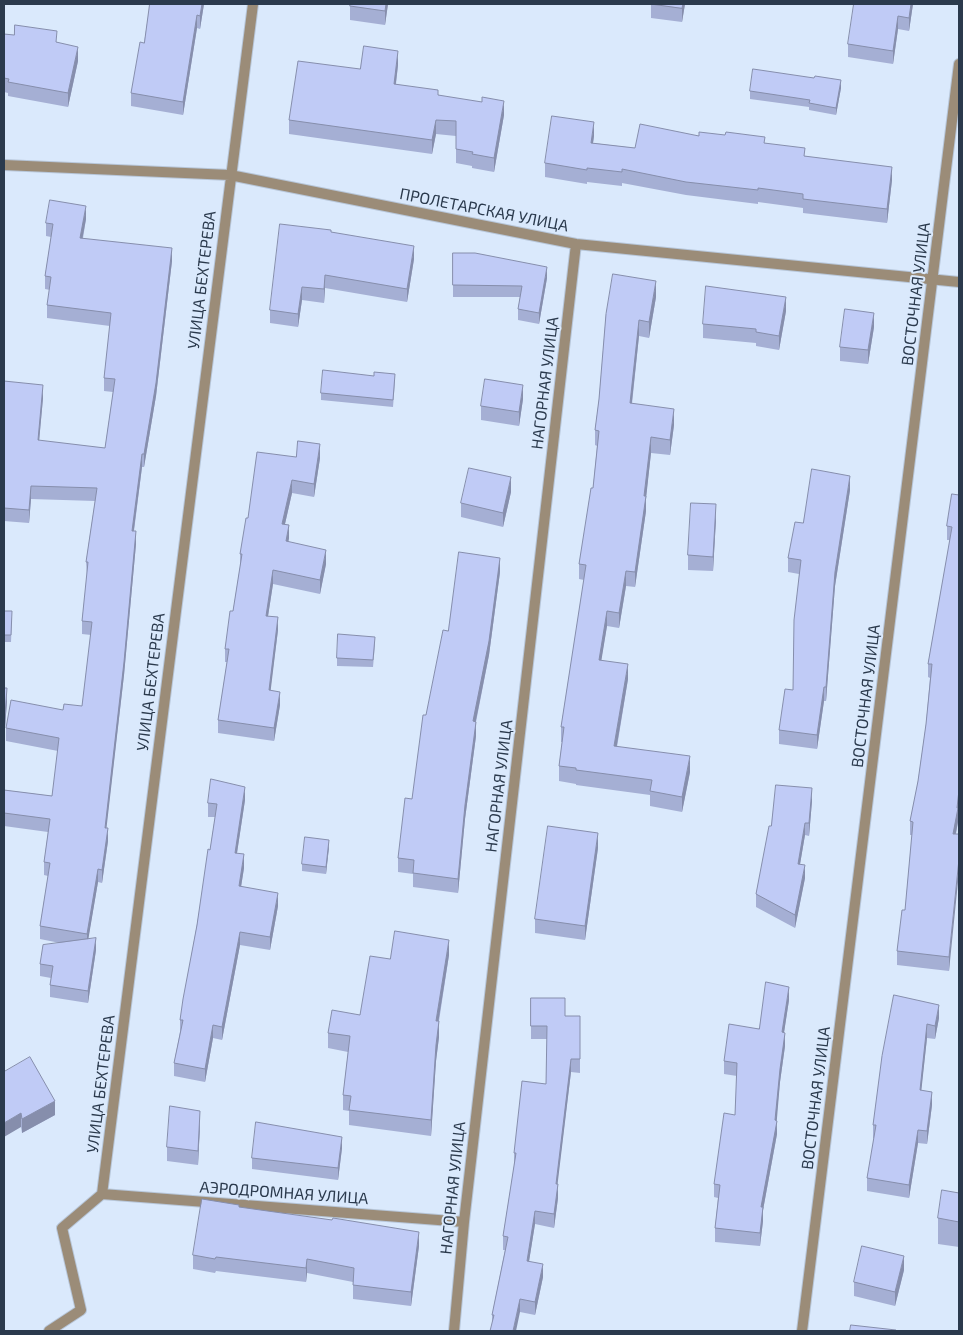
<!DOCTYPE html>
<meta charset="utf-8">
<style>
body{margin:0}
#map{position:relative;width:963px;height:1335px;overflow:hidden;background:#dae9fc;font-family:"Exo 2",sans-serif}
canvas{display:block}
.frame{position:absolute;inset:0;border:5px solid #2b3a4d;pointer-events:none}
</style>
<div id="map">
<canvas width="963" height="1335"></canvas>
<div class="frame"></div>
</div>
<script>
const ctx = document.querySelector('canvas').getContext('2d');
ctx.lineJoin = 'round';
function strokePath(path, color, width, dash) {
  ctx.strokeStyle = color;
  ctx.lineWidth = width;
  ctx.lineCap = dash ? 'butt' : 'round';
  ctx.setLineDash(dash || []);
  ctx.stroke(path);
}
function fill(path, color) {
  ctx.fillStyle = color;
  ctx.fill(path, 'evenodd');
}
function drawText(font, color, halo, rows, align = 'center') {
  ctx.font = font + ' "Exo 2",sans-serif';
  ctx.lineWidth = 4;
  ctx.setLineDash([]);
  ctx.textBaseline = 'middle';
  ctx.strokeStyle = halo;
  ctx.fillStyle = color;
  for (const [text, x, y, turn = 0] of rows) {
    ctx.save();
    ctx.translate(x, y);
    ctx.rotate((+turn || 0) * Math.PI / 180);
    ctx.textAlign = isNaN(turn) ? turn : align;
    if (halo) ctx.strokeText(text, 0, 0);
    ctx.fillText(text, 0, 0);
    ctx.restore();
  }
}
const minor = new Path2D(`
 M4,165L230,175L576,244L959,282
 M102,1194L253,4
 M102,1194L464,1222
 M49,1331L81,1310L62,1228L102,1194
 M454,1331L464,1222L576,244`);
const tertiary = new Path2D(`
 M802,1331L959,64`);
const wall = new Path2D(`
 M150,4H204L200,29L197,28L183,115L131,106V93L144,43Z
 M388,4L385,25L350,20V6Z
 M651,4H685L682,22L651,18Z
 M913,4L909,31L898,29L893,64L848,57V44Z
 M4,34L57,42L78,61L68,107L8,96V93L4,92Z
 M398,65L396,84L438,95L504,115L494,172L472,168V166L456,163V136L436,134L432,154L289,134V120L360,69Z
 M841,88L836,115L809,110V107L750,99V91Z
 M594,136L593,143L635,148L699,136L765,143L805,156L892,180L887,223L803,213V208L758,202V204L686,195L622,183V186L587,182V184L545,177V163Z
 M86,219L83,238L172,261L156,396L144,467H142L134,531L136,544L124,675L106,828L108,841L102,883L98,882L88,939L96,950L88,1003L50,997V985L51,978L40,976V964L60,943L40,939V926L48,876L44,875V862L48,832L4,826V790L52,796L58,751L6,741V728L63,710L82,706L91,635L82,634V621L87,575L86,562L95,501L31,499L29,523L4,521V381L43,398L39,441L105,448L113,392L104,391V378L110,326L47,318V305L50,290L45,289V276L51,237L46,236V223Z
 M331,232L414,259L407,302L325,288L324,303L302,300L298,327L270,323V310Z
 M453,253L547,278L539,324L518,320V309L520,297H453Z
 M656,297L649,338L639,336L632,404L674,425L670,455L651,453L646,496V511L635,587L626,586L619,628L607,626L601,660L628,679L617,747L690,772L682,812L650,806V795L576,785V784L559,781V766L562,742H561V727L584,580L579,579V564L593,488L597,446L595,445V430L599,399L606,314Z
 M786,311L779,350L756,346V343L703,338V324Z
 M874,327L868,364L840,361V347Z
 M395,381L393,407L321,400V393Z
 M523,399L519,426L481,420V406Z
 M296,457L320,458L314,497L292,493L285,524L289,538L288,542L326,564L320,594L273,584L268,616L278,630L270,691L280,705L274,741L218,733V720L227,662H225V649L233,611L240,567V554L248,518Z
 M850,490L835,586L826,701H824L817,749L779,744V730L793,690L799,574L788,572V558L803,523Z
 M511,492L503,527L461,517V503Z
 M952,494L958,822L956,834L949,971L897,965V951L905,910L912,835H910V821L918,781L926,724L930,678L928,677V664L950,540H947V526Z
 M716,519L713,571L688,570V555Z
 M500,572L489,655L476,722V736L465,819L458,893L413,887V874L398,872V858L412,799L426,715L448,631Z
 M4,611L12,618L11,642H4Z
 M375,644L373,667L337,666V658Z
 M4,688L7,701L5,728H4Z
 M245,800L237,853L244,868L241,887L278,906L270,950L240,945L222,1040L213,1038L205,1082L174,1076V1063L180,1032V1020L210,850L215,817H208V803Z
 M812,801L809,836L805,835L800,864L805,878L795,928L756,907V894L771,826Z
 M329,847L326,874L302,871V864Z
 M598,848L585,940L535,933V919Z
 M449,955L439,1021V1037L436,1061L431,1136L349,1125V1111L343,1110V1095L348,1052L328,1048V1033L360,1015L390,959Z
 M894,995L939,1018L935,1039L927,1038L921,1090L932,1105L927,1144L918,1143L909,1198L867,1191V1178L874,1138H873V1125Z
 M531,998L565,1016H580V1073L571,1072L557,1184L558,1198L554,1228L535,1224L529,1261L543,1277L535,1315L520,1312L492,1322V1315L505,1250H503V1236L514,1166V1153L546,1084L547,1039H531Z
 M789,1000L784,1032L785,1046L780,1082L776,1121L777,1134L763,1210V1221L760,1246L715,1242V1228L718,1198L714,1197V1184L735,1115L737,1076L724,1074V1061Z
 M4,1072L55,1115L22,1133L21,1127Z
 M200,1125L198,1165L167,1161V1147Z
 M342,1148L338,1180L252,1169V1158Z
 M959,1193V1247L938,1244V1218Z
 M239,1208L419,1246L411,1306L353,1299V1282L307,1273L306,1282L216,1271L215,1273L193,1269V1255Z
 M904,1270L895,1306L854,1296V1282Z`);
const shadedWall = new Path2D(`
 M202,4H204L200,29V16Z
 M386,4H388L385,25V11Z
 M683,4H685L682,22V8Z
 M911,4H913L909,31V18Z
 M197,15V28L183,115V102Z
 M898,16V29L893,64V51Z
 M78,47V61L68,107V93Z
 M398,51V65L394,98V84Z
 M841,80V88L836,115V108Z
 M504,101V115L494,172V158Z
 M436,120V134L432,154V140Z
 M594,122V136L591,156V143Z
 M892,167V180L887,223V209Z
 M86,206V219L80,251V238Z
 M414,246V259L407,302V289Z
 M172,248V261L156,396L144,467V454Z
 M547,267V278L539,324V313Z
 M325,275V288L324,303V289Z
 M656,281V297L649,338V322Z
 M302,287V300L298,327V314Z
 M786,297V311L779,350V336Z
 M874,313V327L868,364V350Z
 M639,320V336L630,419V403Z
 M43,385V398L38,453V440Z
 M523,385V399L519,426V412Z
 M674,409V425L670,455V440Z
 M651,437V453L646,499V496V511L635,587V572Z
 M320,444V458L314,497V484Z
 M142,454V467L132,544V531Z
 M850,476V490L835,586L826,701V687L835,572Z
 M511,477V492L503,527V513Z
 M292,480V493L282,537V524Z
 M31,486V499L29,523V510Z
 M716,504V519L713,571V557Z
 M289,525V538L286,555V541Z
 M136,531V544L124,675L105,841V828Z
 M326,550V564L320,594V580Z
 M500,558V572L489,655L473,735V721Z
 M273,570V584L266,629V616Z
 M626,571V586L619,628V613Z
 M607,611V626L599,675V660Z
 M278,617V630L269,704V690Z
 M628,664V679L614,762V746Z
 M824,687V701L817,749V735Z
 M7,688V701L5,728V715Z
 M280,692V705L274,741V728Z
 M476,722V736L465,819L458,893V879L465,805Z
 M690,756V772L682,812V797Z
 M245,787V800L235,866V853Z
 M812,788V801L809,836V823Z
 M959,790L958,822L953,847V834Z
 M805,823V835L798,876V864Z
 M108,828V841L102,883V870Z
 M598,833V848L585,940V926Z
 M329,840V847L326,874V867Z
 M244,854V868L239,899V886Z
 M959,859V872L949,971V957Z
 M805,865V878L795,928V915Z
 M98,869V882L87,947V934Z
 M278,893V906L270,950V937Z
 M240,932V945L222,1040V1027Z
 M96,938V950L88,1003V991Z
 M449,940V955L436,1036V1021Z
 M789,987V1000L782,1046V1032Z
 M939,1005V1018L935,1039V1026Z
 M439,1021V1037L436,1061L431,1136V1120L436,1045Z
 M927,1024V1038L920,1103V1090Z
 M213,1025V1038L205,1082V1069Z
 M785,1033V1046L780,1082L776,1130L777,1121V1134L763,1210V1221L760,1246L761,1207L775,1120L780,1069Z
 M571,1059V1072L556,1197V1184Z
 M932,1092V1105L927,1144V1131Z
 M55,1101V1115L22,1133V1119Z
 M200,1111V1125L198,1165V1151Z
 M21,1113V1127L4,1137V1123Z
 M918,1130V1143L909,1198V1185Z
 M342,1137V1148L338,1180V1168Z
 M558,1184V1198L554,1228V1214Z
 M535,1211V1224L527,1274V1261Z
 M419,1232V1246L411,1306V1292Z
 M904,1256V1270L895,1306V1292Z
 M307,1259V1273L306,1282V1268Z
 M543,1264V1277L535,1315V1302Z
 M520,1299V1312L516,1331H513Z`);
const building = new Path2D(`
 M150,4H202L200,16L197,15L183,102L131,93L140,42L144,43Z
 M351,4H386L385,11L350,6Z
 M651,4H683L682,8Z
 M854,4H911L909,18L898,16L893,51L848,44Z
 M15,25L57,31L56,42L78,47L68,93L8,82L9,79L4,78V34L14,35Z
 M364,46L398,51L394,84L438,90V95L482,102V97L504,101L494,158L472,154L473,152L456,149V121L436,120L432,140L289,120L298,61L360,69Z
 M753,69L814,78L815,76L841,80L836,108L809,103L810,100L750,91Z
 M552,116L594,122L591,143L635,148L640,124L699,136V132L725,135L726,132L765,137L764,143L805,148L804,156L892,167L887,209L803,199V194L758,188V190L686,182L622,169V172L587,168V170L545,163Z
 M50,200L86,206L80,238L172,248L156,383L144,454H142L132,531H136L124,662L105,828H108L102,870L98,869L87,934L40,926L50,863L44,862L50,819L4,813V790L52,796L59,738L6,728L11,700L63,710L64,704L82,706L92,622L82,621L88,562H86L97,488L31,486L29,510L4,508V381L43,385L38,440L105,448L115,379L104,378L111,313L47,305L51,277L45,276L53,224L46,223Z
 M280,224L331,230V232L414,246L407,289L325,275L324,289L302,287L298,314L270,310Z
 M453,253H475L547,267L539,313L518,309L522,286L453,285Z
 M613,274L656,281L649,322L639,320L630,403L674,409L670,440L651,437L644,496H646L635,572L626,571L619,613L607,611L599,660L628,664L614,746L690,756L682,797L650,791L652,780L576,770V768L559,766L564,727H561L586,565L579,564L591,488H593L599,431L595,430L599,399L606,314Z
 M706,286L786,297L779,336L756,332V329L703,324Z
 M845,309L874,313L868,350L840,347Z
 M323,370L374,376V372L395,374L393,400L321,393Z
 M485,379L523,385L519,412L481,406Z
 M298,441L320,444L314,484L292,480L282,524L289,525L286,541L326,550L320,580L273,570L266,616L278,617L269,690L280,692L274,728L218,720L229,649H225L230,611H233L242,554H240L246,518H248L257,452L296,457Z
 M469,468L511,477L503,513L461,503Z
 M812,469L850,476L835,572L826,687H824L817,735L779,730L785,689L793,690L794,620L801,560L788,558L795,522L803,523Z
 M952,494L959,495V790L957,808H958L953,834H959V859L949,957L897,951L902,910H905L913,822L910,821L918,781L926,724L932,664H928L952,527L947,526Z
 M691,503L716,504L713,557L688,555Z
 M459,552L500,558L489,641L473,721L476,722L465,805L458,879L413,873L414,860L398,858L405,798L412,799L423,715H426L443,630L448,631Z
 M4,611H12L11,635H4Z
 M338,634L375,637L373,660L337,658Z
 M4,688H7L5,715H4Z
 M211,779L245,787L235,853L244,854L239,886L278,893L270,937L240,932L222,1027L213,1025L205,1069L174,1063L183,1020H180L183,999L197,925L208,849L210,850L217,804L208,803Z
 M776,785L812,788L809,823H805L798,864L805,865L795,915L756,894L769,826H771Z
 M548,826L598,833L585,926L535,919Z
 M305,837L329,840L326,867L302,864Z
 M395,931L449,940L436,1021H439L436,1045L431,1120L349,1110L351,1096L343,1095L350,1036L328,1033L332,1010L360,1015L370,956L390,959Z
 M96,938L88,991L50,985L53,966L40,964L43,945Z
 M766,982L789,987L782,1032L785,1033L780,1069L775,1120L777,1121L761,1207H763L760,1233L715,1228L720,1185L714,1184L724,1113L735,1115L737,1063L724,1061L729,1024L759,1029Z
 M894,995L939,1005L935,1026L927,1024L920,1090L932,1092L927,1131L918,1130L909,1185L867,1178L876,1125H873L882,1056Z
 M531,998H565V1016H580V1059H571L556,1184H558L554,1214L535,1211L527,1261L543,1264L535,1302L520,1299L513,1331H490L494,1315H492L508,1237L503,1236L516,1153H514L522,1081L546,1084L547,1026H531Z
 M30,1057L55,1101L22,1119L21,1113L4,1123V1072Z
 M170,1106L200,1111L198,1151L167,1147Z
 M256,1122L342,1137L338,1168L252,1158Z
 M942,1190L959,1193V1222L938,1218Z
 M202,1199L239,1205V1207L332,1220L333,1218L419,1232L411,1292L353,1285L354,1268L307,1259L306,1268L216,1257L215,1259L193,1255Z
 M862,1246L904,1256L895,1292L854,1282Z
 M851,1325L896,1330V1331H850Z`);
const streetNames = [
 ["ПРОЛЕТАРСКАЯ УЛИЦА",484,210,11],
 ["УЛИЦА БЕХТЕРЕВА",202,280,-83],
 ["ВОСТОЧНАЯ УЛИЦА",916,294,-83],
 ["НАГОРНАЯ УЛИЦА",545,383,-83],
 ["УЛИЦА БЕХТЕРЕВА",151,682,-83],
 ["ВОСТОЧНАЯ УЛИЦА",866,696,-83],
 ["НАГОРНАЯ УЛИЦА",499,786,-83],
 ["УЛИЦА БЕХТЕРЕВА",101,1084,-83],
 ["ВОСТОЧНАЯ УЛИЦА",816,1098,-83],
 ["НАГОРНАЯ УЛИЦА",453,1188,-84],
 ["АЭРОДРОМНАЯ УЛИЦА",284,1193,4]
];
strokePath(minor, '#b7c6d9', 12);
strokePath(tertiary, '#b7c6d9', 12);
strokePath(minor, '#9b8c78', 10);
strokePath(tertiary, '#9b8c78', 10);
fill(wall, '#a5afd4');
fill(shadedWall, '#868eac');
fill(building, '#c0cbf6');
strokePath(building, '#868eac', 1);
drawText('16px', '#2b3a4d', '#dae9fc', streetNames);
</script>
